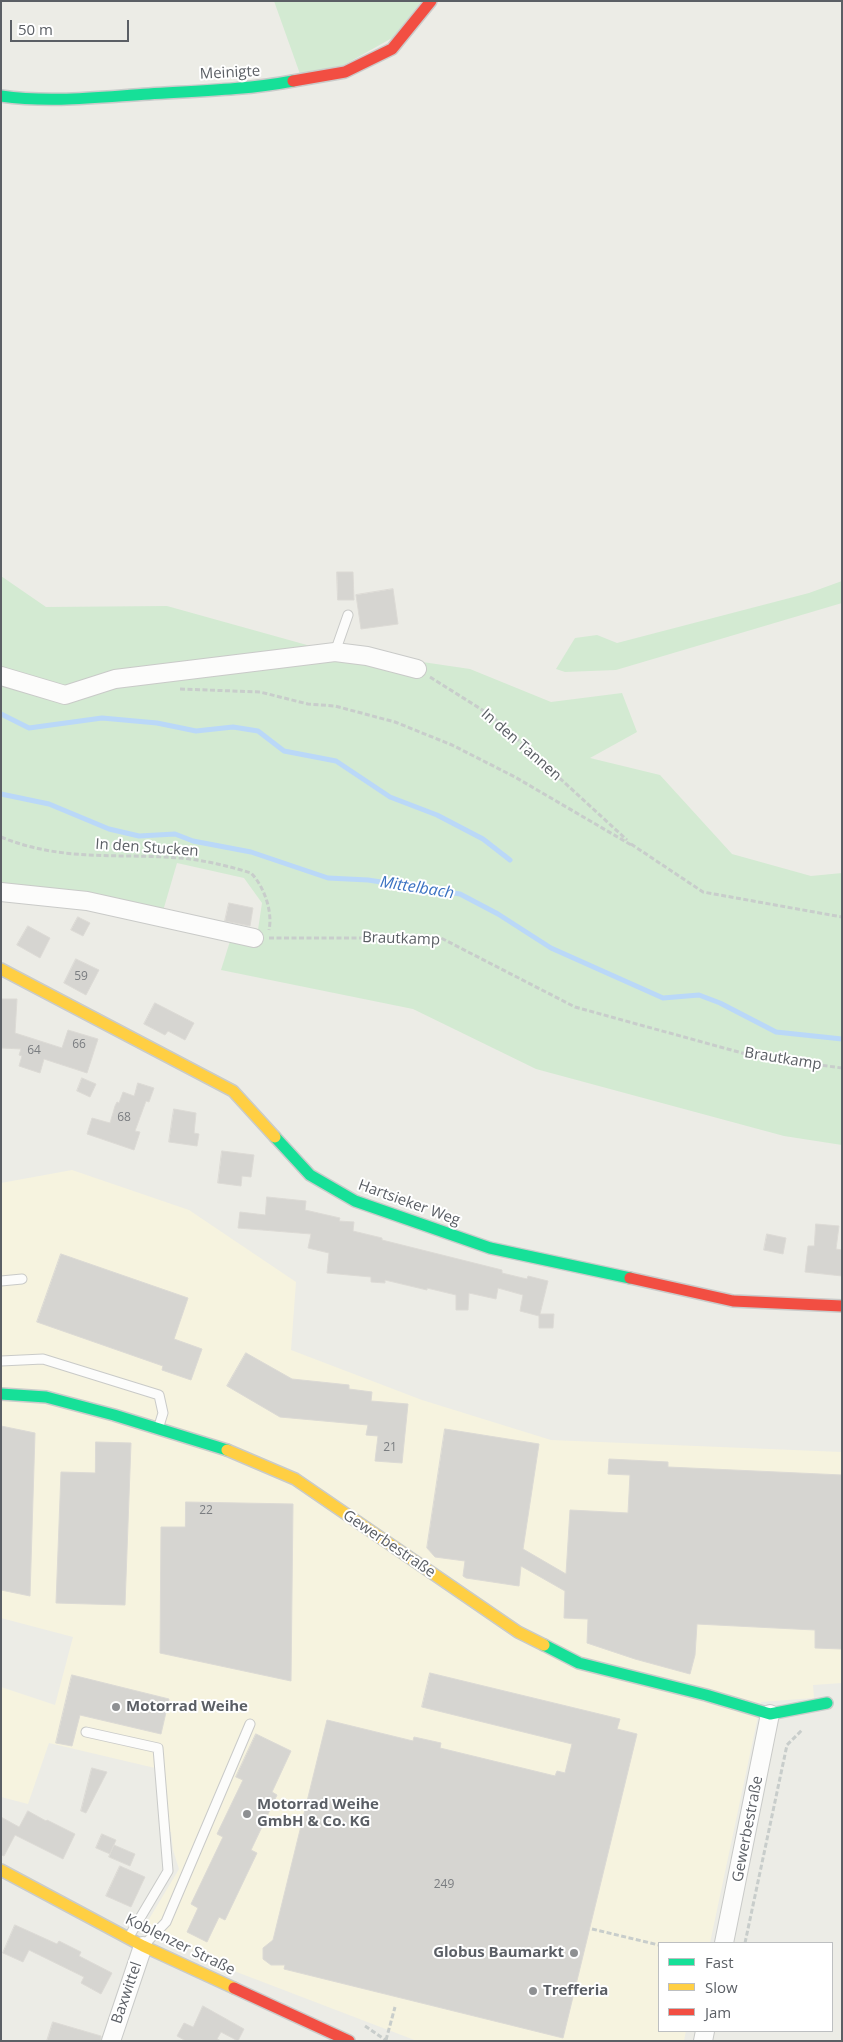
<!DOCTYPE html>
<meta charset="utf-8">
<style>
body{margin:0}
#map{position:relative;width:843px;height:2042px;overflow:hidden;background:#ecece6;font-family:"Open Sans",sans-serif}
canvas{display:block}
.frame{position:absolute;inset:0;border:2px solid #5b5f65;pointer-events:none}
.legend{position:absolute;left:658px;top:1942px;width:175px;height:90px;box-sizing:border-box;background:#fff;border:1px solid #bdbfc1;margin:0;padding:6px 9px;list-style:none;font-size:15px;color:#5b5f65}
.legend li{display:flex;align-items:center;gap:10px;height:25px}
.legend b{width:25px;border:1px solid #bdbfc1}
.scale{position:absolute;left:10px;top:20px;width:119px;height:22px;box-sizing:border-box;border:2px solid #5b5f65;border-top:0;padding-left:6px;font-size:15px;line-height:18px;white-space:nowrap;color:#5b5f65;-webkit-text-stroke:4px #fff;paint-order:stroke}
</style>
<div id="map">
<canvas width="843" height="2042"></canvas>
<div class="frame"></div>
<ul class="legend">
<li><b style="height:6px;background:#16e098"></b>Fast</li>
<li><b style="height:6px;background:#ffcf43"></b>Slow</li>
<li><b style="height:6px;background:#f24e42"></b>Jam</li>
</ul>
<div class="scale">50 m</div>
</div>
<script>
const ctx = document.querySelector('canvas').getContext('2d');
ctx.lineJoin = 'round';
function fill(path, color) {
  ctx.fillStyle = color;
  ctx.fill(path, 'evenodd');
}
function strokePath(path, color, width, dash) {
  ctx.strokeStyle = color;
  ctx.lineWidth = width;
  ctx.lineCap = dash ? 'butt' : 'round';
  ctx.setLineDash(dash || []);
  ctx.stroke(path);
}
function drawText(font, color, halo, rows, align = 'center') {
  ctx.font = font + ' "Open Sans",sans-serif';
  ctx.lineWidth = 4;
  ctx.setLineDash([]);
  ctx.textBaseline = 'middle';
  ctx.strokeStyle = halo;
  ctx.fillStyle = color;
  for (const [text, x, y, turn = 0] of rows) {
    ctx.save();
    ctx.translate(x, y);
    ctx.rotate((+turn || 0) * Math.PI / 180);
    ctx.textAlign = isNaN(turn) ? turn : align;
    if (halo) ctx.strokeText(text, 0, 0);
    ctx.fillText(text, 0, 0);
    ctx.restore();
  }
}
const commercial = new Path2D(`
 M72,1170L189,1210L296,1282L291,1350L422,1400L551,1440L842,1452V1683L813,1685L814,1698L761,1702L710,1943H659V2031H686L684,2041H417L221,1966L146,1924L179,1869L173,1850L171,1832H161L155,1768L49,1743L28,1804L1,1797V1687L55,1705L73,1637L1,1618V1183Z`);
const green = new Path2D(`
 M274,1H422L392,38L344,65L300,74Z
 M1,576L46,607L167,606L307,645L470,669L551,702L622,693L637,732L590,758L660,775L732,854L811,876L842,873V1145L784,1136L536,1069L413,1009L221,970L231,938L256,943L262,903L244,878L177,863L163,911L1,887Z
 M842,581V603L616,670L565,672L556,669L575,638L597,635L617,643L809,593Z`);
const stream = new Path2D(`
 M1,714L29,728L102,718L157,723L196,731L233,727L258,731L284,751L336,761L390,797L437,815L483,839L510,860
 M1,794L49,804L109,829L139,836L175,834L193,841L251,852L328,878L368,880L460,894L498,914L551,948L663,998L699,995L720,1003L776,1032L842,1039`);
const building = new Path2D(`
 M337,572H353L354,600H338Z
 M393,589L398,624L361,629L356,595Z
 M229,903L253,908L250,926L225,921Z
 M78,917L90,923L83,936L71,930Z
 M28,926L50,938L40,958L17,945Z
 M76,959L99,970L86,995L64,983Z
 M1,999H17L15,1033L62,1048L68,1030L98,1039L87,1073L44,1059L40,1073L19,1066L22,1056L19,1055L21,1049L1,1048Z
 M155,1003L194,1023L185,1040L168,1031L165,1035L144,1024Z
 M82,1078L96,1084L90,1097L77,1091Z
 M138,1083L154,1088L149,1102L146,1101L135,1131L140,1132L134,1150L87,1134L92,1118L110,1123L115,1106L117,1102L119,1103L123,1092L134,1096Z
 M174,1109L196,1113L194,1133L199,1134L197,1146L169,1142Z
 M222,1151L254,1155L251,1177L242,1176L241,1186L218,1183Z
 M267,1197L306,1201L305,1210L340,1218L339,1221L354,1222L353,1231L382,1238V1240L502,1270V1273L527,1279L528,1276L548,1281L540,1314H554L553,1328H539V1316L520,1311L523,1295L498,1288L496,1299L469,1293L468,1310H456V1295L427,1288V1290L385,1280V1283L371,1282V1277L327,1273L329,1253L308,1248L311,1234L238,1228L240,1212L265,1215Z
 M816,1224L839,1226L836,1249L842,1250V1276L805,1272L808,1246H814Z
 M767,1234L786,1238L783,1254L764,1250Z
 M61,1254L188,1298L174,1339L202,1349L191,1380L162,1370L163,1366L37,1322Z
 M246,1353L292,1379L349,1385V1389L372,1392L371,1401L408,1404L402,1463L375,1461L378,1436L366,1435L368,1425L280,1417L227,1386Z
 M1,1426L35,1433L30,1596L1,1590Z
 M445,1429L539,1444L523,1549L566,1574L570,1510L628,1513L630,1475L608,1474L609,1459L668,1462V1467L842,1475V1649L815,1648V1630L697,1624L695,1655L690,1674L635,1659L587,1643L588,1619L564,1618L565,1591L521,1566L519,1586L466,1578L463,1576L465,1561L435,1557L427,1548Z
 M96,1442L131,1443L125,1605L56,1603L61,1472L95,1473Z
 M186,1502L293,1504L291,1681L160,1653L161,1527H185Z
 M430,1673L620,1719L617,1729L637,1734L563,2038L284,1969L285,1965H271L263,1959V1948L273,1940L327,1720L413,1741L414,1737L441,1743L440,1748L555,1776L557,1771L565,1773L572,1744L422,1707Z
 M72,1675L169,1699L161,1734L80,1715L72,1746L56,1743Z
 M256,1734L291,1751L272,1792L277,1795L251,1850L257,1853L225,1920L219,1917L207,1942L187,1932L198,1908L191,1904L223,1837L217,1834L243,1780L236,1777Z
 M92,1768L107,1772L86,1813L81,1811Z
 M28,1811L46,1821L47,1820L75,1834L63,1859L15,1835L4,1856L1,1855V1817L19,1827Z
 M102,1834L116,1840L110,1854L96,1848Z
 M114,1845L135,1854L130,1866L109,1857Z
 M120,1866L145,1877L131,1907L106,1896Z
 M15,1925L57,1944L59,1941L81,1952L79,1956L112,1973L101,1994L81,1983L84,1977L29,1950L23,1962L3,1953Z
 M203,2006L244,2029L238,2041L221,2032L217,2039L221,2041H186L177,2036L184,2023L193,2027Z
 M53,2022L101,2036V2041H47Z`);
const path = new Path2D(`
 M430,677L492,716L627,840
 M180,689L260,692L308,704L335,706L395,722L452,745L515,777L633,846
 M1,837C62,862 117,853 180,858C203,860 229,866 251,873C264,886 273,912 269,930
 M631,844L703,892L842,917
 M269,938H441L575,1007L753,1056L842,1068
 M592,1929L659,1945
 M745,1943L787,1745L803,1729
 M365,2026L387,2041
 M386,2040L395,2007`);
const lane = new Path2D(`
 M335,652L348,615
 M1,1281L22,1279
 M1,1361L43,1359L159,1395L163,1413L159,1426
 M86,1732L158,1748L168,1871L130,1935
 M145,1944L166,1922L250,1724`);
const street = new Path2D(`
 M1,676L65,695L115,679L335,652L367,656L417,669
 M1,892L87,901L254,938
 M724,1943L770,1714
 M111,2041L143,1946
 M703,2041L705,2031`);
const fast = new Path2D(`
 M1,96C50,103 100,97 149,94C197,91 245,90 293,81
 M275,1137L310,1175L355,1201L490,1248L630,1278
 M1,1394L46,1397L114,1415L227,1450
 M544,1645L579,1663L706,1695L770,1714L827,1703`);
const slow = new Path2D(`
 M1,969L233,1091L275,1137
 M227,1450L295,1479L518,1632L544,1645
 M1,1870L143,1946L234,1988`);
const jam = new Path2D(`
 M293,81L345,72L392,49L431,1
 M630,1278L733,1301L842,1306
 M234,1988L349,2041`);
const markers = [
 [116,1707,5,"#8e9092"],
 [247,1814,5,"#8e9092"],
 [574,1953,5,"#8e9092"],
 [533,1991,5,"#8e9092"]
];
const numberNames = [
 ["59",81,977],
 ["66",79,1045],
 ["64",34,1051],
 ["68",124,1118],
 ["21",390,1448],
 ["22",206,1511],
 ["249",444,1885]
];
const streetNames = [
 ["Meinigte",230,73,-3],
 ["In den Tannen",521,745,41],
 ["In den Stucken",147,848,4],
 ["Brautkamp",401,939,2],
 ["Brautkamp",783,1059,9],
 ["Hartsieker Weg",409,1203,20],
 ["Gewerbestraße",389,1544,34],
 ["Gewerbestraße",748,1829,-79],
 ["Koblenzer Straße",180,1945,26],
 ["Baxwittel",127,1993,-71]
];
const poiNames = [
 ["Motorrad Weihe",126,1707],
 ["Motorrad Weihe",257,1805],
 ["GmbH & Co. KG",257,1822],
 ["Globus Baumarkt",564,1953,"right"],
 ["Trefferia",543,1991]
];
const waterNames = [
 ["Mittelbach",417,888,9]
];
fill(commercial, '#f6f3df');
fill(green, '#d3ead2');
strokePath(stream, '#bad8f8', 5);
fill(building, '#d6d5d1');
strokePath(building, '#dcdad5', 1);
strokePath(lane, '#c9cac8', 11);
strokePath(street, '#c9cac8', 20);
strokePath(fast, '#c9cbca', 14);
strokePath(slow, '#c9cbca', 14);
strokePath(jam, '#c9cbca', 14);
strokePath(path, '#c8cdcb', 3, [5, 2.5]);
strokePath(lane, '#fcfcfb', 9);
strokePath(street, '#fcfcfb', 18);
strokePath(fast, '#16e098', 11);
strokePath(slow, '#ffcf43', 11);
strokePath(jam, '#f24e42', 11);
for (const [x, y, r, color] of markers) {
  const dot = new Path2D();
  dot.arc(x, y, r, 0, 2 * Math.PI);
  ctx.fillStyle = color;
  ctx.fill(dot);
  strokePath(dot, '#fff', 2);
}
drawText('12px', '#7a7d80', null, numberNames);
drawText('15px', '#5b5f65', '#fff', streetNames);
drawText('bold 15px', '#5b5f65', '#fff', poiNames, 'left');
drawText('italic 16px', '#3b72c2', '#fff', waterNames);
</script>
